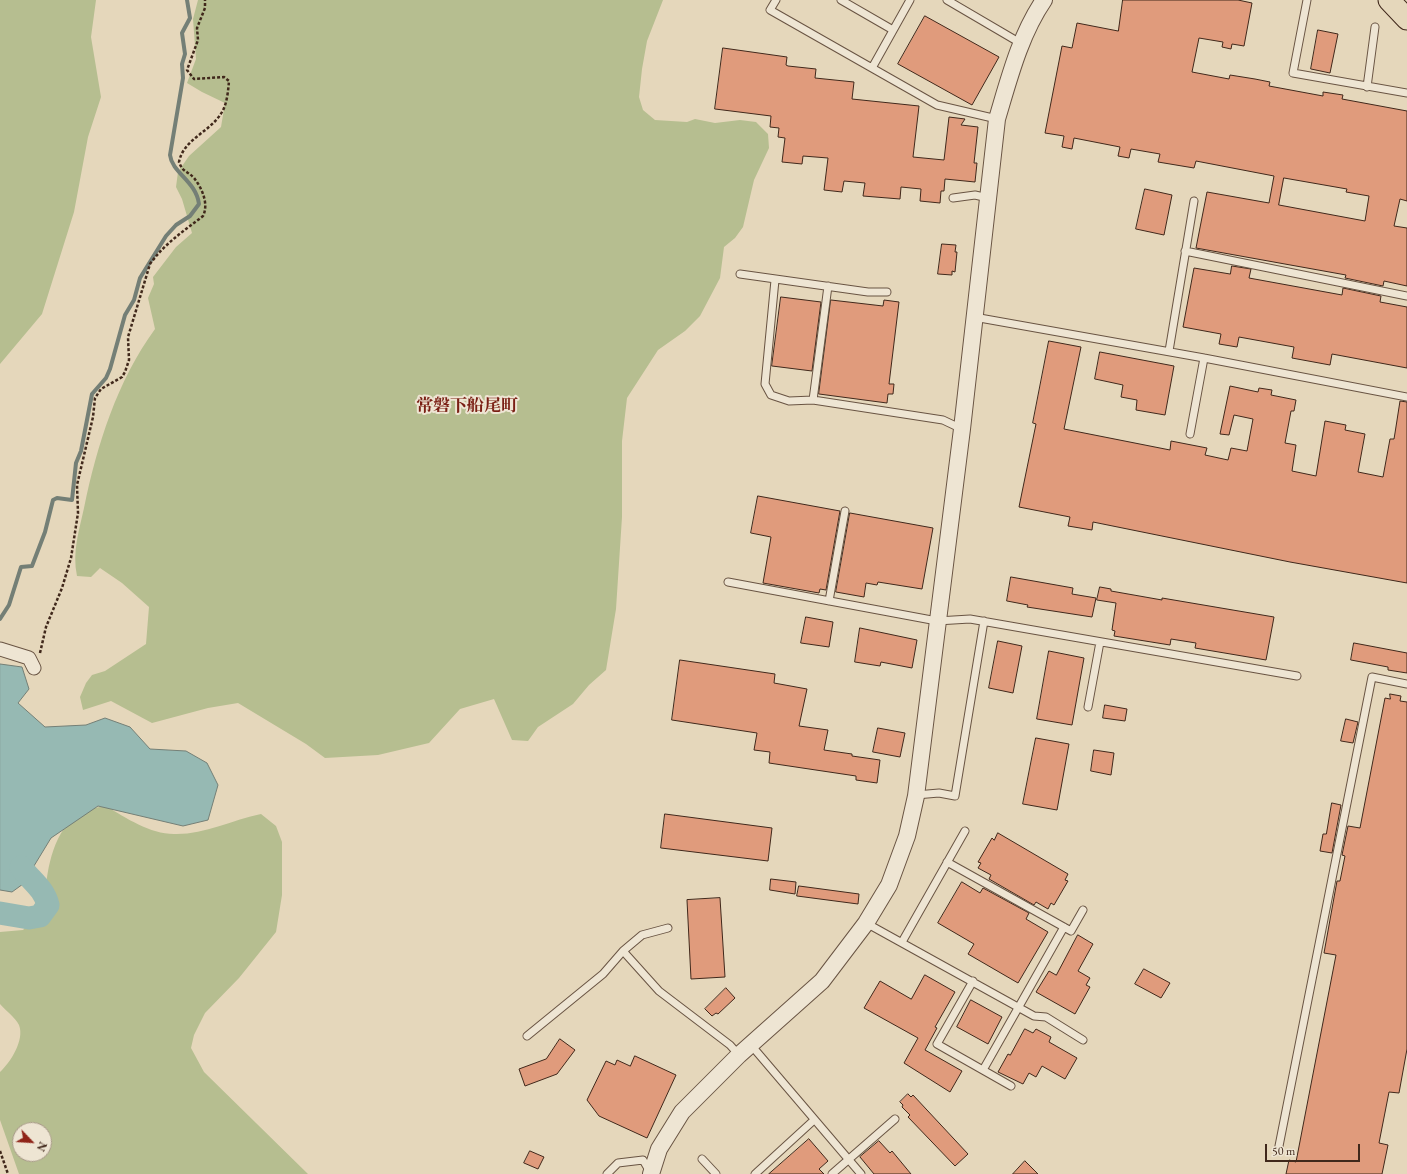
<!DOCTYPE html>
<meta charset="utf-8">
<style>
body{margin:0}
#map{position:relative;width:1407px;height:1174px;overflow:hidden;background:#e5d7bb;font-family:"EB Garamond",serif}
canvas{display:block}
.north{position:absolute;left:12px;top:1122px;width:40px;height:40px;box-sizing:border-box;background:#eee5d3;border:1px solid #a89989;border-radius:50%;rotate:115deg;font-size:11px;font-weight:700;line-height:16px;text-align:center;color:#40281b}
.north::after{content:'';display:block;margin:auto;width:14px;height:18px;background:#8f2418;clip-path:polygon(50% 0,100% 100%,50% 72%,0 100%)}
.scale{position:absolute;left:1265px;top:1144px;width:95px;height:18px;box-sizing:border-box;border:2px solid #40281b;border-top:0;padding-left:5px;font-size:12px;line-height:14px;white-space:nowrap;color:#40281b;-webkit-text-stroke:3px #eee5d3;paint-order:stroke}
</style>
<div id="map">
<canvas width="1407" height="1174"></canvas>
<div class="north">N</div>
<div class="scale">50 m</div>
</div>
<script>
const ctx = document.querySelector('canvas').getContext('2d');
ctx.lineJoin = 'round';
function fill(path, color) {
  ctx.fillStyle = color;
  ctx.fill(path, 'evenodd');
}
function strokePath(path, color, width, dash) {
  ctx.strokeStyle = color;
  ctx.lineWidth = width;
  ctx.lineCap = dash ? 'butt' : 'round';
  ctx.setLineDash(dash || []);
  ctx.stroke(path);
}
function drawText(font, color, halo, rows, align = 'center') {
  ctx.font = font + ' "EB Garamond","Noto Serif JP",serif';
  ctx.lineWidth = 4;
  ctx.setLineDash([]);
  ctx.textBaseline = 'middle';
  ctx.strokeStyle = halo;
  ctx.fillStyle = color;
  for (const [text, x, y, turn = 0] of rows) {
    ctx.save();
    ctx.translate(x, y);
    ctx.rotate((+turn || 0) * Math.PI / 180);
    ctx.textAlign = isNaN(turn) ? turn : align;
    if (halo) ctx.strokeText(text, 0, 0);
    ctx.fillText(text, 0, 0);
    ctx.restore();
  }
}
const green = new Path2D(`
 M0,0H96L91,37L101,97L88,137L74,212L42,314L0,364Z
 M198,0H663L647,41L642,69L639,97L643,110L655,120L687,122L695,119L715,123L740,120L756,122L768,134L769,148L754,180L743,227L735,238L724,247L720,278L700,316L685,331L658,350L627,398L622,441V517L616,609L606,670L589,685L573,704L538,727L528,741L512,740L494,699L460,709L429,743L378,755L325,758L306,744L238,703L208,708L152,723L111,701L83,710L80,697L86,683L92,675L105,671L146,644L149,607L122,583L100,568L91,577L77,576C72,552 79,531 84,508C97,445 117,381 155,329L148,298L154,284L153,277L176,247L192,233L182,199L176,187L178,172L189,156L221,127L225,103L202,92L187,83L196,59L193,19Z
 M106,806C126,818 150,834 174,834C203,835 232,820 261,814L276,826L282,842V895L276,932L239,978L205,1013L194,1035L191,1048L204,1072L308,1174H19L0,1120V1072C10,1063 25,1040 19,1025C15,1017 5,1010 0,1004V932L23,930L44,909C46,879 49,842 72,819C80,810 94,808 106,806ZM20,1130H44V1154H20Z`);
const water = new Path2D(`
 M0,664L22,667L29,689L18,703L45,727L86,725L105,718L130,727L150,749L186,751L207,763L218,785L208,820L183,826L98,806L51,838L23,884L12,892L0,890Z`);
const stream = new Path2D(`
 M0,619L9,605L21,567L32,566L45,532L53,500L57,498L72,500L76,463L81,451L92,394L106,378L110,369L125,315L134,300L140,278L166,236L176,225L190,216L199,204C196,181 172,173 170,155L183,78L182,64L185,54L182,33L190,18L187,0`);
const river = new Path2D(`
 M0,913L29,918L40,916L48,905C44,888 30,880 21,867`);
const building = new Path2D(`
 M1123,0H1238L1252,3L1244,46L1232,44L1231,49L1222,47L1223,42L1199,38L1192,72L1229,79L1230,75L1255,79L1270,82L1269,86L1323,96V92L1343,95L1342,99L1407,111V201L1400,199L1394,226L1407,228V286L1384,281L1383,286L1345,278L1346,275L1196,248L1207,192L1269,203L1274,176L1196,161L1194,168L1158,162L1160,154L1131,149L1129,158L1118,156L1120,147L1074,138L1072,149L1062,147L1064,136L1045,133L1062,46L1072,48L1077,23L1118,31ZM1284,178L1347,189L1346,192L1369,196L1365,221L1279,205Z
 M925,16L999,57L972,105L898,64Z
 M1318,30L1338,34L1330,73L1311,69Z
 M723,48L787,57L786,65L788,66L816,69L815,78L854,82L852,99L919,106L913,157L944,160L949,117L965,119L961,125L978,127L974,163H977L975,182L945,179L944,191H941L940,203L920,201L921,189L901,187L900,199L863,196L865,183L844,181L842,192L824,190L828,158L803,156L802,164L782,162L785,138L778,137L779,128L770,127L771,116L715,109Z
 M1145,189L1172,195L1164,235L1136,229Z
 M942,244L956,245L955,252H957L955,272L952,271V275L938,274Z
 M1232,266L1251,269L1249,278L1342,295L1343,288L1381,296L1380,302L1407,307V368L1332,354L1330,365L1292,358L1294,347L1239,337L1237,347L1219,344L1221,334L1183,327L1194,268L1230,274Z
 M781,297L821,302L812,371L772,366Z
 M831,300L883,306L884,300L899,302L889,384H894L893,394H888L887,403L819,394Z
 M1049,341L1081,347L1064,429L1170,450L1171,441L1207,448L1205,455L1228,460L1231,448L1247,451L1253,419L1234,415L1229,435L1220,434L1230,386L1258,392L1259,388L1272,390L1271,395L1296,400L1294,411H1291L1285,443L1296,445L1292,471L1316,476L1325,421L1346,425L1345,430L1365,434L1358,472L1383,477L1390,439H1394L1395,433L1400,401L1407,402V583L1290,562L1093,522L1092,530L1068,526L1070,517L1019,507L1036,424L1033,423Z
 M1100,352L1174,366L1165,415L1136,410L1137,400L1121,397L1123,385L1095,379Z
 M758,496L840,511L826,590L820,589L819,593L763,583L771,537L751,533Z
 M850,513L933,528L922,589L878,582L877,585L866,583L864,597L836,592Z
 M1011,577L1073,588L1072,594L1096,598L1092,617L1027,607L1028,605L1007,601Z
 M1100,587L1111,589V591L1162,600V598L1274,617L1266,660L1195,648L1196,643L1171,639L1170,645L1114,636L1115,631L1112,630L1116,603L1097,600Z
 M806,617L833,622L829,647L801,643Z
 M860,628L917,640L912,668L881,662L880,666L855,662Z
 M998,641L1022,646L1013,693L989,688Z
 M1354,643L1407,653V673L1388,670V667L1351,660Z
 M1049,651L1084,658L1072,725L1037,719Z
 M680,660L775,674L774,683L807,689L799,726L828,730L824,750L852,754V756L880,760L877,783L856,780V776L769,763L770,752L754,750L757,733L672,720Z
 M1390,694L1401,696L1400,701L1407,702V1049L1399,1093L1389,1092L1379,1143L1388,1145L1382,1174H1286L1289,1160L1296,1162L1336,955L1324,953L1337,881H1340L1345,856L1342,855L1348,826L1360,828L1385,698L1390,699Z
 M1105,705L1127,709L1125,721L1103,718Z
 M1346,719L1358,722L1353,743L1341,741Z
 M878,728L905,733L900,757L873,752Z
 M1036,738L1069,744L1057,810L1023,804Z
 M1094,750L1114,753L1111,775L1091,771Z
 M1332,803L1341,805L1332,853L1320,851L1323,834H1326Z
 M665,814L772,828L768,861L661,848Z
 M998,833L1068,874L1065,880L1068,881L1054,905L1051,903L1048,909L1036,902L1034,905L989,879L991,875L978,868L981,863L978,862L992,838L994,840Z
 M771,879L796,882L795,894L770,890Z
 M962,882L980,893L983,888L1029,913L1026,919L1048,932L1018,983L968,954L974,944L938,923Z
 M799,886L859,894L858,904L797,896Z
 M720,898L725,977L691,979L687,900Z
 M1078,935L1093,944L1078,971L1090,978L1086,985L1090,987L1075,1014L1036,992L1049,971L1056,975Z
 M1144,969L1170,983L1161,998L1135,984Z
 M925,975L955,992L935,1027L937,1028L925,1050L962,1071L950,1092L904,1063L918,1038L864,1008L880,981L911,999Z
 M726,988L735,998L718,1014L716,1013L712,1016L705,1009Z
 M971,1000L1002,1017L988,1044L957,1027Z
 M1025,1029L1033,1033L1036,1029L1051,1037L1049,1042L1077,1058L1065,1079L1042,1066L1036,1077L1029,1073L1023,1084L998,1072L1008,1054L1010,1055Z
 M560,1039L575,1050L557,1074L525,1086L519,1069L546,1059Z
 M635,1056L676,1075L647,1138L599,1116L587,1100L606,1061L615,1065L617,1060L630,1066Z
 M908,1094L911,1097L913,1095L968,1154L955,1166L908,1117L910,1115L902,1107L903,1105L900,1102Z
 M809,1139L828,1161L819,1169L824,1174H769Z
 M879,1141L890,1153L892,1151L911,1174H874L860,1157Z
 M530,1151L544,1157L538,1169L524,1163Z
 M1025,1161L1038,1174H1013Z`);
const path = new Path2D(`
 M40,653L46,627L62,588L71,558L78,513L77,485L93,417L95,398L101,389L122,377L125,372L129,360L128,337L150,264C165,243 184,231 203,216C209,204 202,188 194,178C188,171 183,173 179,162C183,140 209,132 220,115C227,106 228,92 229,81L224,77L194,79L187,70L198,40L197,28L205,8V0
 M0,1151L8,1174`);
const service = new Path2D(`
 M776,0L770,10L937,105L997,119
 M841,0L893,30
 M947,0L1022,44
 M1307,0L1293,73L1407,93
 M872,68L910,0
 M1367,87L1375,27
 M953,198L975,195L988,198
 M1185,251L1407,296
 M740,274L868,292H887
 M775,280L765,384L771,395L789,401L813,400
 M828,286L813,400L943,420L962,429
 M974,317L1204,358L1407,397
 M1169,351L1194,201
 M1190,434L1204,358
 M728,582L937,621L970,619L1297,676
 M829,601L845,511
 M1088,707L1100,642
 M916,795L939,793L955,796L984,621
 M947,862L1071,931L1083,910
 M866,923L1034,1016L1046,1017L1083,1040
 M902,942L965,831
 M623,951L659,991L730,1045L739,1055
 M973,981L937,1044L1011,1086
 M527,1036L603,974L623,951L642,935L668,928
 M751,1045L861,1174
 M983,1070L1064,927
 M1279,1146L1372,677L1407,684
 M702,1159L716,1174
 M607,1174L618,1163L643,1160L650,1172
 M755,1174L814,1120
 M832,1174L895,1119`);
const minor = new Path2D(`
 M0,649L29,658L34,668`);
const tertiary = new Path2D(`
 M651,1174L659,1149L682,1112L739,1055L822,981L866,923L889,885L907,836L916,796L962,429L997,119C1009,79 1020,35 1044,0`);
const primary = new Path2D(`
 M1389,0L1407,19`);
const quarterNames = [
 ["常磐下船尾町",467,406]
];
fill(green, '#b6be90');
fill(water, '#96b9b3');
strokePath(water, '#747f76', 1);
strokePath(stream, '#747f76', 4);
strokePath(river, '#96b9b3', 23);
fill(building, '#e09b7c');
strokePath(building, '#40281b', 1);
strokePath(service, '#695443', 9);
strokePath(minor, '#695443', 15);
strokePath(tertiary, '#695443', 18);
strokePath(primary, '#40281b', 23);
strokePath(path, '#40281b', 2.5, [3, 2]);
strokePath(service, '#eee5d3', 7);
strokePath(minor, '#eee5d3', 13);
strokePath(tertiary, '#eee5d3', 16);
strokePath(primary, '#e5d7bb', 21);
drawText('bold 17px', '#7a1f14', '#eee5d3', quarterNames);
</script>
